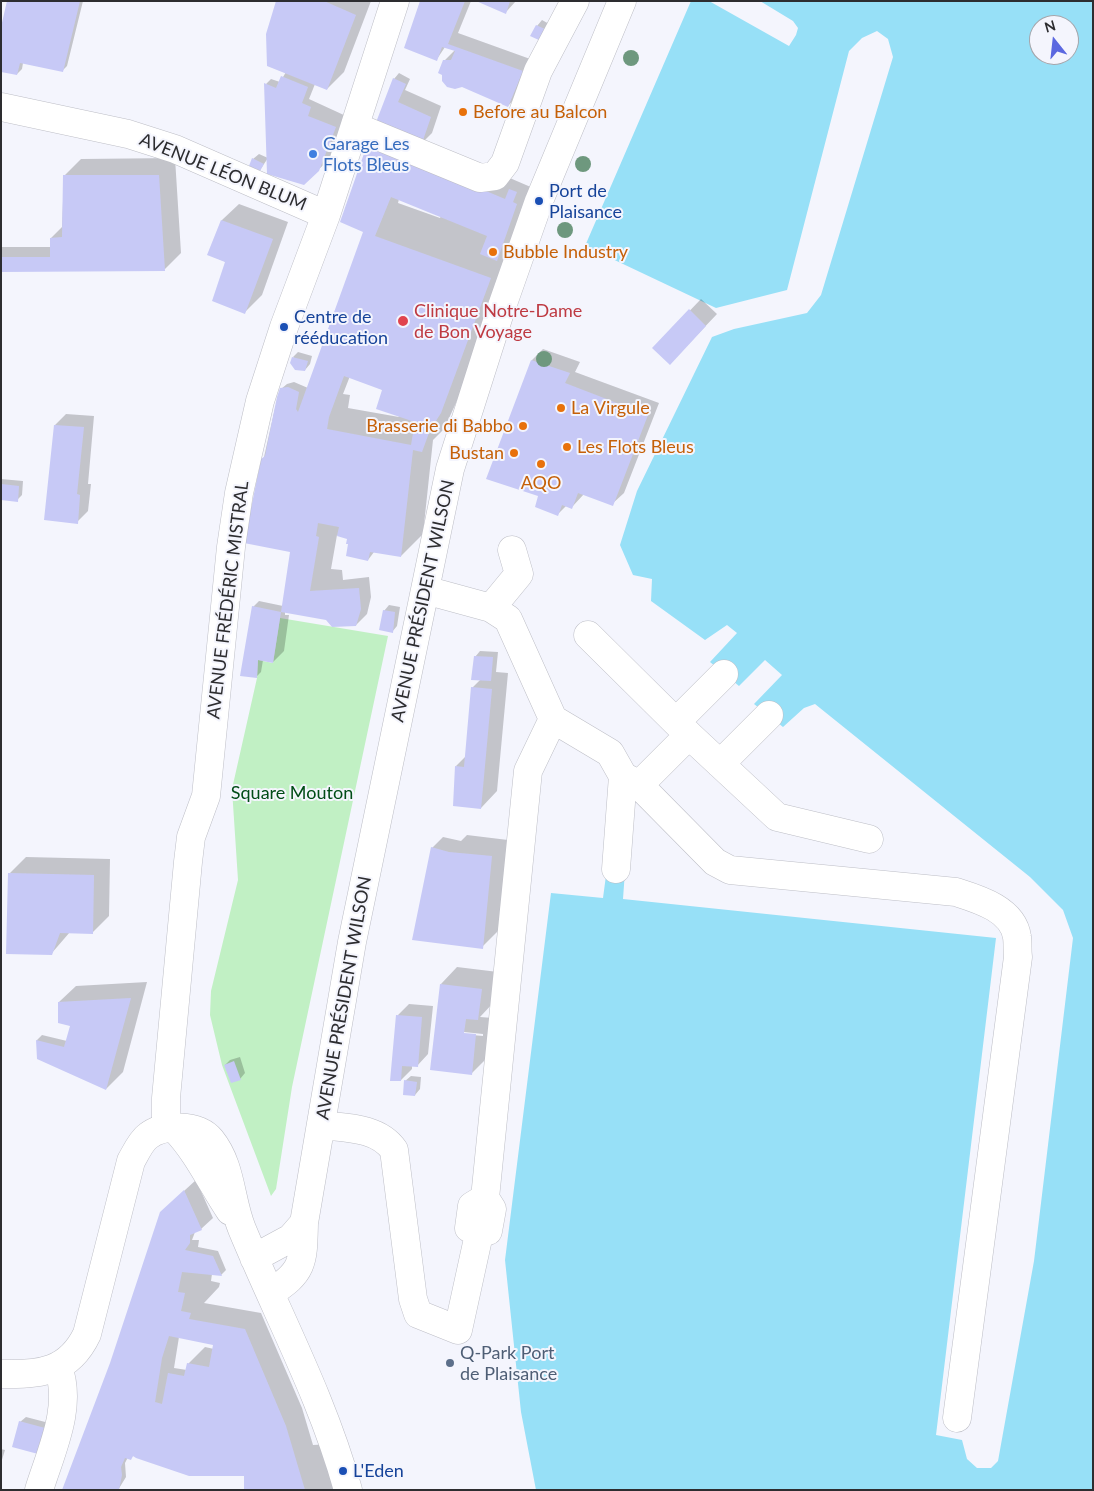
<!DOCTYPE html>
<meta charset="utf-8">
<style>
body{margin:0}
#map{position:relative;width:1094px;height:1491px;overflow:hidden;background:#f4f5fd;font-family:Lato,sans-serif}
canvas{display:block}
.frame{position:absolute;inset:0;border:2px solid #2d2d30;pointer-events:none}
.north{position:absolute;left:1029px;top:15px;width:50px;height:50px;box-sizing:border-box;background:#f4f5fd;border:1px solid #a4a5ab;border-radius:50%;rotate:344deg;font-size:14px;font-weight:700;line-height:20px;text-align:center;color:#2d2d30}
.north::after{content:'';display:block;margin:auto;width:18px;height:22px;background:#5b68e0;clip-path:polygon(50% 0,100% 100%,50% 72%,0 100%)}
</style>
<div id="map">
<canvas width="1094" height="1491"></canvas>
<div class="frame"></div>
<div class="north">N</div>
</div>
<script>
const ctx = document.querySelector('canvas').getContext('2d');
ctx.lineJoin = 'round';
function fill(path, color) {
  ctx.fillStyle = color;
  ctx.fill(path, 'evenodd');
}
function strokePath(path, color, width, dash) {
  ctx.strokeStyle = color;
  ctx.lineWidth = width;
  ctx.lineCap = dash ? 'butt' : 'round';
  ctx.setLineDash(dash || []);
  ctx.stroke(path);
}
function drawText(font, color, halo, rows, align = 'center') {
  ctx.font = font + ' Lato,sans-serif';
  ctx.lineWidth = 4;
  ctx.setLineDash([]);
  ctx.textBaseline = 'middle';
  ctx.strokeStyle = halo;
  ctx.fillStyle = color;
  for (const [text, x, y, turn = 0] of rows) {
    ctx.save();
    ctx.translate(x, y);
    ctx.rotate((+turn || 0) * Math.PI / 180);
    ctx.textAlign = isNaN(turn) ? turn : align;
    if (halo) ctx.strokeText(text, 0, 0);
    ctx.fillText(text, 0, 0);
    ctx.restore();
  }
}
const green = new Path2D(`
 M280,618L388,636L292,1087L276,1189L271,1196L222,1065L210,1015L211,991L238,880L232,789L257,678L258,660L273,663Z`);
const water = new Path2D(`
 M691,1H709L789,46L796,35L798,28L793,21L760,1H1093V1490H536L521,1412L505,1260L551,893L603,898L607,868L625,871L623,899L996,938L936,1435L962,1440L967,1459L977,1468H991L998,1461L1034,1261L1073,938L1063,910L1030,877L815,704L804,708L783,727L754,704L782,675L765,660L739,686L710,662L737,633L727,625L705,640L651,601L652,579L633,575L620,545L637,491L712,337L734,329L807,313L821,295L893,57L888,39L877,31L862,38L849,51L787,290L716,308L585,246ZM1039,25H1069V55H1039Z`);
const shadow = new Path2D(`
 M8,1H83L67,66L62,71L23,63L22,69L17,74Z
 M278,1H371L344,72L327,89L315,84L309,99L346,116L330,159L318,170L268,158L266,84L271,79L280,82L286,72Z
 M421,1H471L458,33L533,60L519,94L508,106L444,61L455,50L445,47L437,59Z
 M478,1H516L506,12Z
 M542,20L551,25L546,34L537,26Z
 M399,73L410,79L405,90L441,106L432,133L424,141L533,188L462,390L444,429L433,440L423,534L401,556L374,552L368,560L348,538L337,535L331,569L342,570L343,580L369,577L371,597L367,614L356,625L285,611V615H289L284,651L273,662L263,660L261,672L256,677L253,607L259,601L283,606L292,551L245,542L275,408L281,389L287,384L294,382L308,388L364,232L394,79ZM399,199L441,216L440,218L398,203ZM350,376L383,390L399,417L348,408L350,395L343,394Z
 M259,154L268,158L260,170L253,159Z
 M175,158L181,253L165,269L1,271V247H51V238L62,227L64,176L81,159Z
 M239,204L288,222L262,295L245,312L226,262L209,255L222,220Z
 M701,299L717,314L681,352L654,348Z
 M543,349L580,362L575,372L659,403L624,493L612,504L584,494L572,507L567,505L557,515L539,495L488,478L532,360Z
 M298,352L312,356L310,364L305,370L293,357Z
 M66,414L94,416L88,484H91L88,511L77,522L55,425Z
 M1,479L23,481L22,495L17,500L1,499Z
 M389,605L400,607L397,626L392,632L384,611Z
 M480,651L498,652L496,672L508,673L497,791L481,808L456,766L466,756L472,688L481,679L475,657Z
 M467,835L508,840L499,930L482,947L432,848L443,837L461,841Z
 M26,857L110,859L109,916L92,933L70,932L51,954L9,874Z
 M457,967L498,972L494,1002L480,1017L493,1018L488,1057L471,1074L441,984ZM464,1032L483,1034V1036L462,1034Z
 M147,982L123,1072L106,1089L38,1058L37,1040L42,1035L67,1041L71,1025L59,1002L76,986Z
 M409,1004L433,1006L428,1054L417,1066L412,1065V1069L401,1080H392L398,1015Z
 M240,1057L245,1073L240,1079L225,1065L230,1060Z
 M411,1076L421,1077L420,1089L415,1095L405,1081Z
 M196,1180L213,1218L201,1229L195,1232L192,1240H199L198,1247L218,1251L226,1270L221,1275L212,1274L211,1281L220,1283L219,1287L204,1303L261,1313L302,1408L313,1445L332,1444L342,1490H245L248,1474L134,1456L128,1457L125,1463L126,1477L118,1490H64L173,1201ZM179,1337L215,1344L214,1349L205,1347L188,1364L187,1370L174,1368Z
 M26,1417L49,1423L42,1447L20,1422Z
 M1,1449L5,1450L1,1463Z`);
const building = new Path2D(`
 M7,1H80L63,72L20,63L17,75L1,72V27Z
 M276,1H324L356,15L327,90L267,66L266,34Z
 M420,1H465L448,44L523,71L508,107L462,87L455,89L447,87L442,81V75L438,73L443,60H451L455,51L442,47L437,61L404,48Z
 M476,1H510L506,14Z
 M536,25L547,30L541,41L530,36Z
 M281,76L308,87L302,103L311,107L308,116L336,127L319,171L304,185L267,174L264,83L276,88Z
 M393,78L406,84L398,102L431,117L421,146L375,125Z
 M367,145L436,170L505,199L509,189L517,192L513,202L517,204L497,261L480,254L487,236L391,197L375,236L491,278L441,413L430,430L422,452L413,450L401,557L370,552L368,561L346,556L348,544H346L347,539L337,536L339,527L318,523L316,536L319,537L310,591L359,588L361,609L356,626L332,627L326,620L281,612L290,552L244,543L261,459L265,456L277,397L280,388L288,387L299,392L296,409L298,412L363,232L340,222ZM344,376L382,390L376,409L415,422L411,445L327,429L329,417Z
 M252,158L264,164L260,171L249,166Z
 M63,175H159L165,271L1,272V257H50V238L62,237Z
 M221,220L273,239L245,314L212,301L225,262L207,255Z
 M689,309L706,326L670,365L652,348Z
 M292,357L308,361L305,371L295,370L290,363Z
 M531,360L570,373L565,383L648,415L613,506L578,493L572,509L562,505L558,516L535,507L538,496L486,479Z
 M54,425L84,427L77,494L80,495L78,524L44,520Z
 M1,484L19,486L18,502L1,500Z
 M252,606L281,612L273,663L258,660L257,678L240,676Z
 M383,610L395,612L393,633L379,630Z
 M474,656L493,657L491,681L471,680Z
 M471,687L492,689L481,809L453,806L455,766L464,767Z
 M431,847L449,852L492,856L483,949L412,940Z
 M8,873L94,875L93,934L60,933L52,955L6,954Z
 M440,984L482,989L478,1020L466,1019L464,1033L476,1034L472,1075L430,1070Z
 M131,998L106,1090L37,1059L36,1040L64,1047L70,1026L58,1023V1002Z
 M396,1015L422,1017L418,1067L402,1066L401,1081H390Z
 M234,1061L241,1080L231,1083L224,1065Z
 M404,1080L417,1082L415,1096L403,1095Z
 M184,1190L202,1230L190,1235V1243L185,1250L213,1256L222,1276L182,1272L178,1292L185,1293L181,1311L191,1313L189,1319L245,1329L286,1426L305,1490H244V1476H189L136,1458L133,1456L131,1460L125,1458L121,1467L122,1475L119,1490H62L110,1363L160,1212ZM169,1336L213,1345L209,1367L187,1363L184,1376L168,1373L162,1404L155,1402L162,1358Z
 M19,1421L45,1428L38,1454L12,1447Z`);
const minor = new Path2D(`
 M1,107L128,134L175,149L326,215
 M356,127L480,178L495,176L505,163L538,71L575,1
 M425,590L491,608L508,619L553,719L528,771L485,1198L492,1209L488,1231L479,1234L469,1228L472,1206L485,1198
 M491,608L519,574L512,550
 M588,635L689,735L639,785
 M553,719L610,753L623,776L639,785L715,862L730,870L956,892C978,899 1013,909 1017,937C1018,943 1017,950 1018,957L957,1418
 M676,722L724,674
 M689,735L777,817L869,839
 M720,764L769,715
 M616,869L623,776
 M321,1125C346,1128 378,1127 394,1150L413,1299L418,1314L458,1330L479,1234
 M166,1128V1098L188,862L191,837L206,796L231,547L239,493L260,401L284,327L326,215L395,1
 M175,1129C198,1153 211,1183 230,1211
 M254,1258L291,1238L304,1223
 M270,1293C304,1272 303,1262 304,1223L352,942L450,469L500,312L539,201L622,1
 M1,1374C40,1375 69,1372 87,1334L131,1161C135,1154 141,1141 148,1136C163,1124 198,1124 211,1140C232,1166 230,1200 242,1229C278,1316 323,1399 348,1490
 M39,1490C51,1451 73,1407 58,1367`);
const trees = [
 [631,58],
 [583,164],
 [565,230],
 [544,359]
];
const markers = [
 [463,112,5,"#e8710a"],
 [313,154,5,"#3f7fe0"],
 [539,201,5,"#1a4fb4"],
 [493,252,5,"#e8710a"],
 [403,321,6,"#e0444e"],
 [284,327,5,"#1a4fb4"],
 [561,408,5,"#e8710a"],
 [523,426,5,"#e8710a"],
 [567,447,5,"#e8710a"],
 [514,453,5,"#e8710a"],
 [541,464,5,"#e8710a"],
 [450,1363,5,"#5c6f8a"],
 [343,1471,5,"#1a4fb4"]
];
const foodNames = [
 ["Before au Balcon",473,112],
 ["Bubble Industry",503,252],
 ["La Virgule",571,408],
 ["Brasserie di Babbo",513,426,"right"],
 ["Les Flots Bleus",577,447],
 ["Bustan",504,453,"right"],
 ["AQO",541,483,"center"]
];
const shopNames = [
 ["Garage Les",323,144],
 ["Flots Bleus",323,165]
];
const streetNames = [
 ["AVENUE LÉON BLUM",223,172,22],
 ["AVENUE FRÉDÉRIC MISTRAL",228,600,-83],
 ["AVENUE PRÉSIDENT WILSON",423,601,-78],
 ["AVENUE PRÉSIDENT WILSON",344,998,-80]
];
const transitNames = [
 ["Port de",549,191],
 ["Plaisance",549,212],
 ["Centre de",294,317],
 ["rééducation",294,338],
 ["L'Eden",353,1471]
];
const healthNames = [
 ["Clinique Notre-Dame",414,311],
 ["de Bon Voyage",414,332]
];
const parkNames = [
 ["Square Mouton",292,793]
];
const serviceNames = [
 ["Q-Park Port",460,1353],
 ["de Plaisance",460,1374]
];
fill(green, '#c1f0c4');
fill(water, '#97e0f7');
fill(shadow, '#0003');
fill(building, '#c7c9f6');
strokePath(minor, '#bdbec6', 29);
strokePath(minor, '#fff', 28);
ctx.fillStyle = '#6e987e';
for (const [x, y] of trees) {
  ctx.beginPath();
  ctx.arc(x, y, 8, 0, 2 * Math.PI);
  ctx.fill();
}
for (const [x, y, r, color] of markers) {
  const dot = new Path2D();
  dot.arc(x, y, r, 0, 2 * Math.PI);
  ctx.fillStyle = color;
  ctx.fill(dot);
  strokePath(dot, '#f4f5fd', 2);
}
drawText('18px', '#c56008', '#f4f5fd', foodNames, 'left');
drawText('18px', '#366cbe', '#f4f5fd', shopNames, 'left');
drawText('18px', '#2d2d30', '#f4f5fd', streetNames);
drawText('18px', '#164399', '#f4f5fd', transitNames, 'left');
drawText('18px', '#be3a42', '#f4f5fd', healthNames, 'left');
drawText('18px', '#004c16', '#f4f5fd', parkNames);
drawText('18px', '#4e5e75', '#f4f5fd', serviceNames, 'left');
</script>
